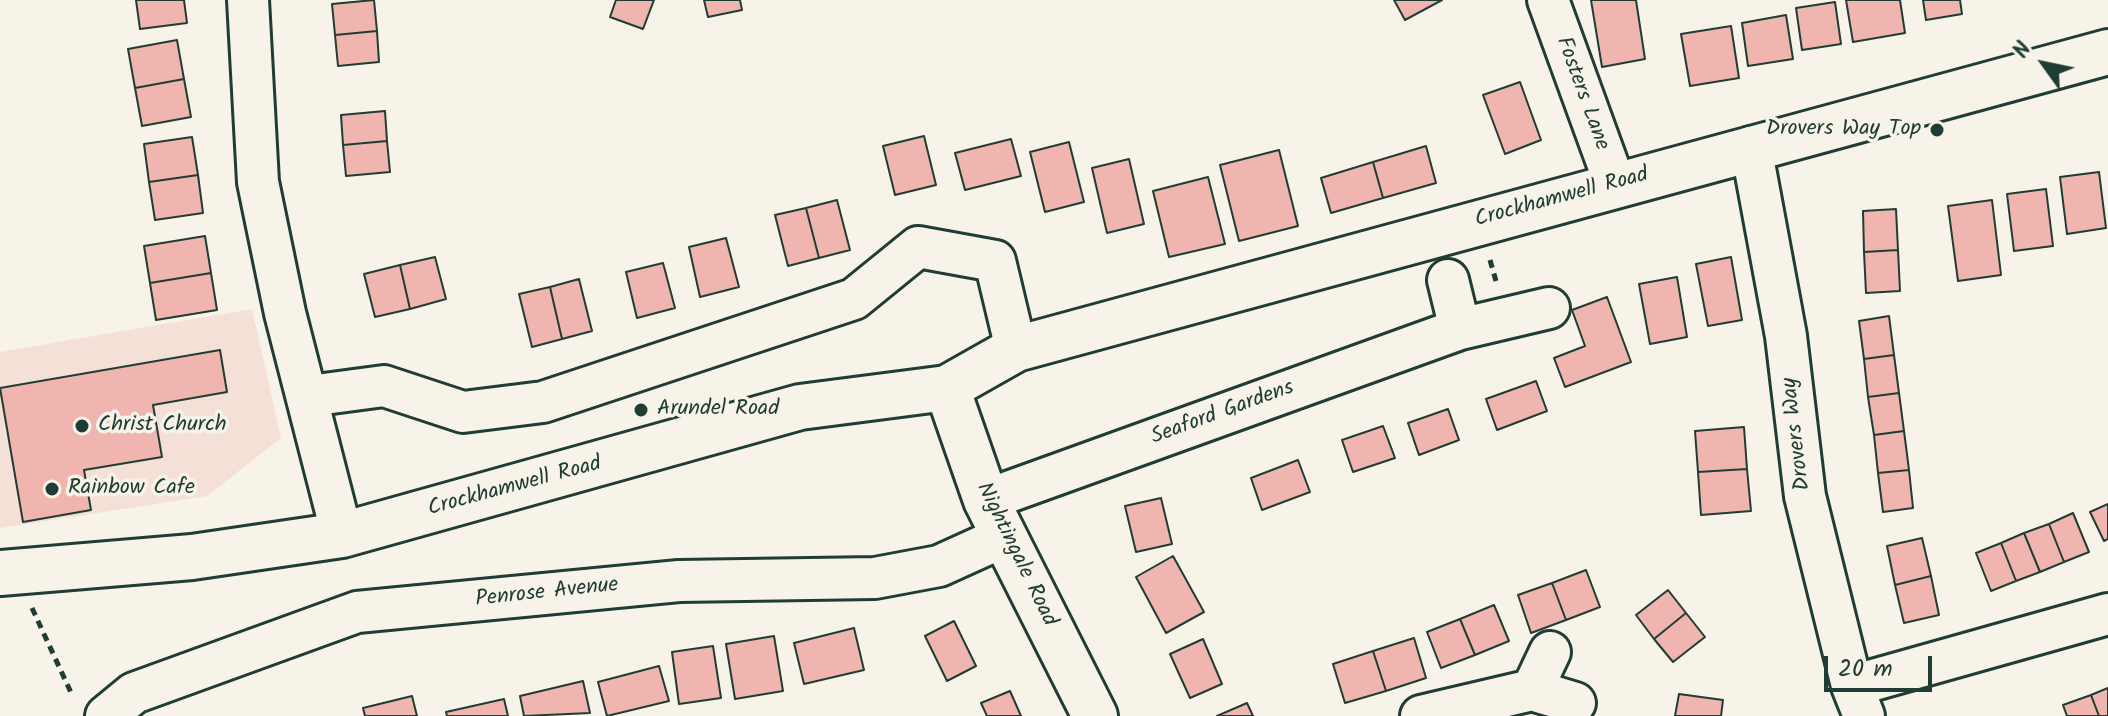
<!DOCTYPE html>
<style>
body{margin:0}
#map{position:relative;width:2108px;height:716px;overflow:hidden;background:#f7f3e8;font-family:Kalam,sans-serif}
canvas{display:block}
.north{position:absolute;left:2004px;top:24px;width:80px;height:80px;-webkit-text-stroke:6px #f7f3e8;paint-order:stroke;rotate:303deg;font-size:22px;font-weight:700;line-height:32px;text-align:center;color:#1f3d34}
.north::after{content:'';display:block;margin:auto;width:28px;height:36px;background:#1f3d34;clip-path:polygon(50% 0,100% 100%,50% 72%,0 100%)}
.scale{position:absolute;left:1824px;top:656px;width:108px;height:36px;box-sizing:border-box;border:4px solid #1f3d34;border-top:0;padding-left:10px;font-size:24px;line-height:28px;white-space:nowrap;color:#1f3d34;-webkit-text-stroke:6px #f7f3e8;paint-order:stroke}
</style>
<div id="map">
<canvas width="2108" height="716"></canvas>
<div class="north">N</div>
<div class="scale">20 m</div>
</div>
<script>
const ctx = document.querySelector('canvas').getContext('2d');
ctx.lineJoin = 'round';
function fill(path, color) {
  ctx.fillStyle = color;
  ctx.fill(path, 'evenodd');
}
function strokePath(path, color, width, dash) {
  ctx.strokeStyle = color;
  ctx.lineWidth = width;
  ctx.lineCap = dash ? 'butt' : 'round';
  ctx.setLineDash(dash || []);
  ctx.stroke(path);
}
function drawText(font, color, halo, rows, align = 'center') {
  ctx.font = font + ' Kalam,sans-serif';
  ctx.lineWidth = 7;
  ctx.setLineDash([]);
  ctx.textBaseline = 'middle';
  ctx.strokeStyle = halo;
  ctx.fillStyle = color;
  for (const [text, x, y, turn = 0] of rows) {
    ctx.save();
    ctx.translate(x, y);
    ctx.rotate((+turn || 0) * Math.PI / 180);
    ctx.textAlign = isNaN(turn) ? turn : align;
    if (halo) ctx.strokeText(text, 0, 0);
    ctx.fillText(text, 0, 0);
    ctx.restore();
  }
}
const built = new Path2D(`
 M252,309L281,438L207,496L0,528V352Z`);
const building = new Path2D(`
 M136,0H184L187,23L140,29Z
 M374,0L377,31L335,35L332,4Z
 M616,0H654L643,29L610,17Z
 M704,0H740L742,10L708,17Z
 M1394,0H1442L1405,20Z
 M1591,0H1636L1645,59L1602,67Z
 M1846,0H1900L1905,33L1853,42Z
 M1923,0H1960L1962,14L1926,20Z
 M1835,2L1841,44L1802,50L1796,8Z
 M1786,15L1793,59L1748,66L1742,23Z
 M1731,26L1739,78L1690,86L1681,34Z
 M377,31L379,62L338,66L335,35Z
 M177,40L184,79L135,88L128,49Z
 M184,79L191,117L142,126L135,88Z
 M1520,82L1541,140L1505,154L1483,95Z
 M385,111L387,141L343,145L341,115Z
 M924,136L936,185L895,195L883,146Z
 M192,137L198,175L149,182L144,144Z
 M1011,139L1021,176L965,190L955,153Z
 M387,141L390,172L346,176L343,145Z
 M1069,142L1084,202L1045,212L1030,152Z
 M1426,146L1436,183L1383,198L1373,162Z
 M1279,150L1298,226L1239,241L1220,165Z
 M1129,159L1144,224L1107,233L1092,168Z
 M1373,162L1383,198L1331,213L1321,178Z
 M2099,172L2106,228L2067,234L2060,177Z
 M198,175L203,213L155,220L149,182Z
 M1208,177L1225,244L1169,257L1153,191Z
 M2046,189L2053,246L2014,251L2007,194Z
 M837,200L850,250L819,258L806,208Z
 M1992,200L2001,275L1958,281L1948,206Z
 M806,208L819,258L788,266L775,215Z
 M1896,209L1898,250L1864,252L1863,211Z
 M205,236L211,273L150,283L144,246Z
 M726,238L739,287L700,297L689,247Z
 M1898,250L1900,291L1866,293L1864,252Z
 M435,257L446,299L410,309L400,265Z
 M1731,257L1742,320L1708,326L1696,264Z
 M663,263L675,308L637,318L626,272Z
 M400,265L410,309L375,317L364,274Z
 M211,273L217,310L156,320L150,283Z
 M1677,277L1687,337L1650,344L1639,284Z
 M579,279L592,331L562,339L550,287Z
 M550,287L562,339L532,347L519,294Z
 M1607,297L1631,362L1565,387L1554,358L1585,346L1572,310Z
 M1889,316L1894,355L1864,359L1859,321Z
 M220,350L227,392L153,405L162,457L84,470L91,510L23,522L0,388Z
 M1894,355L1899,393L1868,397L1864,359Z
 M1536,381L1547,411L1497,430L1486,399Z
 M1899,393L1904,431L1874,435L1868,397Z
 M1448,409L1459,440L1419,455L1408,423Z
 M1383,426L1395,458L1353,472L1342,440Z
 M1744,427L1747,469L1698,472L1695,431Z
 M1904,431L1909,470L1878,473L1874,435Z
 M1298,460L1310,492L1262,510L1251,478Z
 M1747,469L1751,511L1701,515L1698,472Z
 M1909,470L1913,508L1883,512L1878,473Z
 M1161,498L1172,544L1136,552L1125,506Z
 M2108,504V539L2104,541L2090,512Z
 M2073,513L2089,552L2064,562L2049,524Z
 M2049,524L2064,562L2040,572L2024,533Z
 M2024,533L2040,572L2016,581L2001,543Z
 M1922,538L1931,576L1895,585L1887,546Z
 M2001,543L2016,581L1991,591L1976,553Z
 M1173,556L1204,612L1166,633L1136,577Z
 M1586,570L1600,607L1566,620L1552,583Z
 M1931,576L1939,615L1904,623L1895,585Z
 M1552,583L1566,620L1531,633L1518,595Z
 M1668,590L1686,613L1654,639L1636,615Z
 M1494,605L1509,641L1475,655L1460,619Z
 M1686,613L1705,637L1673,662L1654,639Z
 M1460,619L1475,655L1441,668L1427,632Z
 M954,621L976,666L947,681L925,636Z
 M854,628L864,670L804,684L794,643Z
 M774,636L783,691L735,699L726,644Z
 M1414,638L1426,678L1386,691L1373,651Z
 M1203,639L1222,684L1190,698L1170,654Z
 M713,646L721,698L679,704L672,652Z
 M1373,651L1386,691L1345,703L1333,664Z
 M659,666L669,701L607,716L598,682Z
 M583,681L590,713L524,716L520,696Z
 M2108,688V716H2099L2091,695Z
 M1010,691L1021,716H987L981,703Z
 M1679,694L1723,700L1721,716H1675Z
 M2091,695L2099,716H2067L2063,705Z
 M412,696L417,716H365L363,708Z
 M504,699L508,716H447L446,712Z
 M1247,703L1253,716H1217Z`);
const path = new Path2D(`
 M1490,260L1496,281
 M32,608L73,697`);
const street = new Path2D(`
 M248,0L258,182L285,313L342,535
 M1548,0L1616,187
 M1751,147L1786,336L1805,496L1852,686L1864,716
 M1448,280L1460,329
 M309,396L384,386L463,412L543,402L854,299L918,247L995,261L1016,349
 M986,500L1460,329L1549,308
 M1852,686L2108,614
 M1532,690L1550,652
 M106,716L134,693L357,612L679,581L875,578L939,566L1003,537
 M1421,716L1532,690L1575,703`);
const secondary = new Path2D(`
 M947,388L986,500L1095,716
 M0,573L192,557L342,535L800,407L947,388L1016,349L2108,52`);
const markers = [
 [1937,130,8,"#1f3d34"],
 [641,410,8,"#1f3d34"],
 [82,426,8,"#1f3d34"],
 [52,489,8,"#1f3d34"]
];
const streetNames = [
 ["Fosters Lane",1581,94,70],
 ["Crockhamwell Road",1562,199,-15],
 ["Seaford Gardens",1223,414,-20],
 ["Drovers Way",1798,434,-97],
 ["Crockhamwell Road",515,488,-15],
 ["Nightingale Road",1015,555,64],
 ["Penrose Avenue",547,594,-6]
];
const poiNames = [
 ["Drovers Way Top",1921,130,"right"],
 ["Arundel Road",657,410],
 ["Christ Church",98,426],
 ["Rainbow Cafe",68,489]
];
fill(built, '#f5e0d7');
fill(building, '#f0b5af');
strokePath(building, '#1f3d34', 2);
strokePath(street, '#1f3d34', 46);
strokePath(secondary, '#1f3d34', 50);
strokePath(path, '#1f3d34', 5, [8, 6]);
strokePath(street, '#f7f3e8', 40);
strokePath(secondary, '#f7f3e8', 44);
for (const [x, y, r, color] of markers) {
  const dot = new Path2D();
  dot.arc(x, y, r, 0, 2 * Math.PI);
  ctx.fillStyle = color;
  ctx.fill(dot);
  strokePath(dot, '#f7f3e8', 3);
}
drawText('22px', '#1f3d34', '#f7f3e8', streetNames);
drawText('22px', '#1f3d34', '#f7f3e8', poiNames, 'left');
</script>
